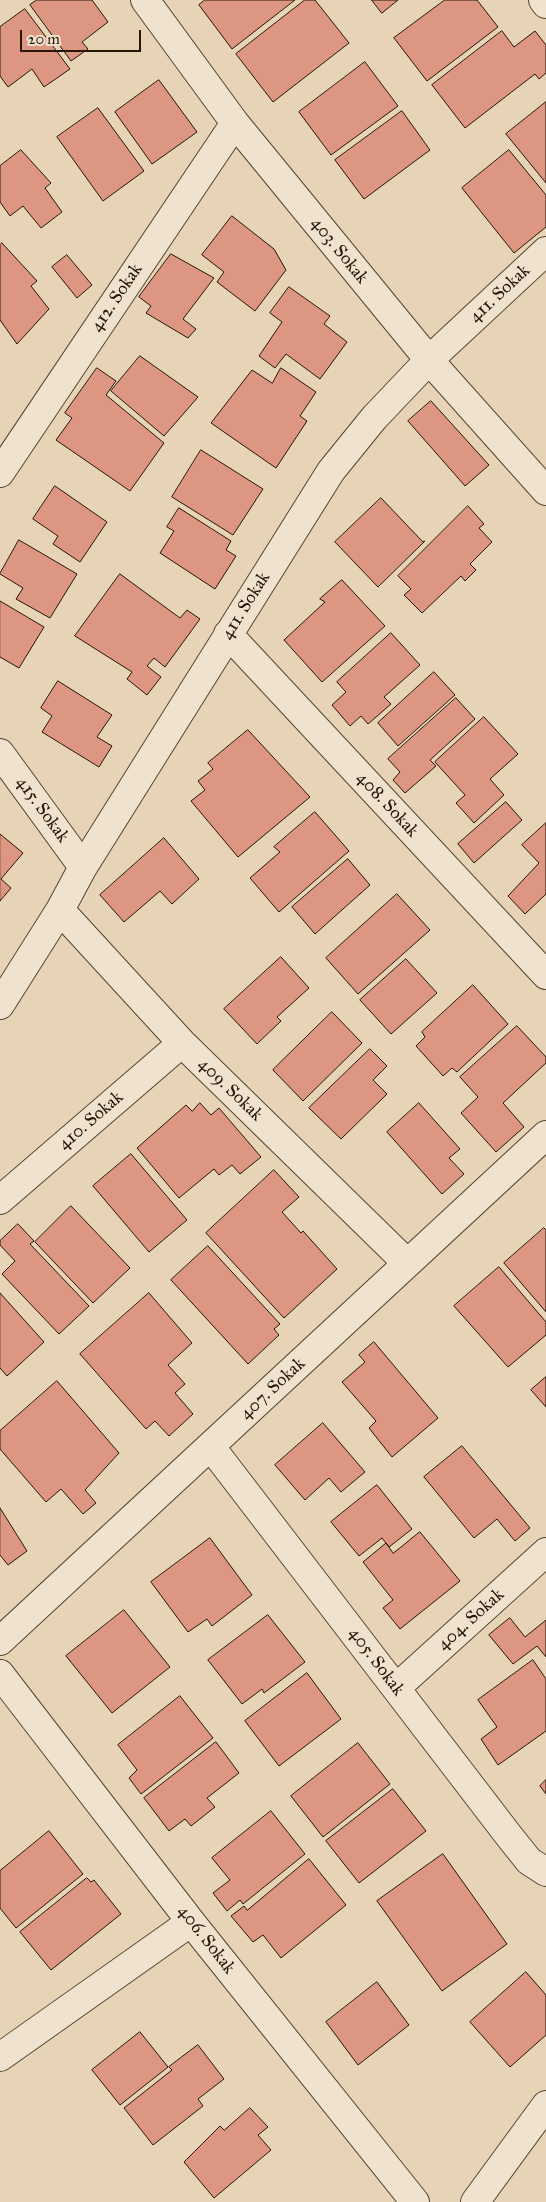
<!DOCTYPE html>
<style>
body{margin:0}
#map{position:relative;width:546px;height:2202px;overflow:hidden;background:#e7d3b5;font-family:"IM FELL Great Primer",serif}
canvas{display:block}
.scale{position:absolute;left:20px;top:30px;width:121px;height:22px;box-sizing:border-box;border:2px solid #271608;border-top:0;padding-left:6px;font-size:15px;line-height:18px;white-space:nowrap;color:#271608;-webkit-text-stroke:4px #efe2cf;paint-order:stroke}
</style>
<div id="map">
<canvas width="546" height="2202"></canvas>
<div class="scale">20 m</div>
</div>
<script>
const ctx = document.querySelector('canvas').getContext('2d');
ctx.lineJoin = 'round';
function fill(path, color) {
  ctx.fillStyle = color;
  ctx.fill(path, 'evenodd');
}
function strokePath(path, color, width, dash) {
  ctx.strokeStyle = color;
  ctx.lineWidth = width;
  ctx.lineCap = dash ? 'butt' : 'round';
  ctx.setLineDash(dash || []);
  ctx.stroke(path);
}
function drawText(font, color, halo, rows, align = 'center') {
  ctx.font = font + ' "IM FELL Great Primer",serif';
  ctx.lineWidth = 5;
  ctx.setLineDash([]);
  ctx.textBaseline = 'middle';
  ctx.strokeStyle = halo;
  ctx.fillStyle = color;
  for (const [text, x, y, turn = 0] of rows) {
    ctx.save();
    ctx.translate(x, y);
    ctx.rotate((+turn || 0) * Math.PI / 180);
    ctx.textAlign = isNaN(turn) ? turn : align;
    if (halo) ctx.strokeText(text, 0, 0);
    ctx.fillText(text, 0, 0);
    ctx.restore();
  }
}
const building = new Path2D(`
 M37,0H92L108,22L82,42L88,49L71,61L30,5Z
 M205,0H295L232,49L199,5Z
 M305,0H315L349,43L273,102L236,54Z
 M372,0H398L382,13Z
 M445,0H477L498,27L427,81L394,38Z
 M25,9L70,69L44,87L32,69L8,87L0,76V27Z
 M502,31L514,47L535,31L546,45V73L539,79L535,74L465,128L432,85Z
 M365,62L398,106L331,155L299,112Z
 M159,80L197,132L152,164L115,112Z
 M546,102V183L506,134Z
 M98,108L144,171L103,201L57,137Z
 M402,111L430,150L364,199L335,160Z
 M21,150L51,183L45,188L62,212L41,228L23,206L10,216L0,202V166Z
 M509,150L546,195V227L514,253L462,188Z
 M232,216L274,249L286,270L255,311L217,282L224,272L202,255Z
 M2,243L37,281L31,286L49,309L17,344L0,320V245Z
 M171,254L214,278L183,319L196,329L188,338L146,313L151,306L139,297Z
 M67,255L92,285L77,298L52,267Z
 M289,287L330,316L324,324L347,342L320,379L286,354L275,368L259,356L282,322L270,313Z
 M140,356L198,397L164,436L111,391Z
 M97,368L116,381L106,395L164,443L130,491L56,440L72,418L65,413Z
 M281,368L316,392L300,416L307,421L276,468L211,423L252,370L272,383Z
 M431,401L489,465L465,486L408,421Z
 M201,450L263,489L233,535L172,497Z
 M55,486L107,522L80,562L53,544L58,536L33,519Z
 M381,498L423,542L425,541L378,587L335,542Z
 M468,506L484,524L479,528L492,542L470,564L476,570L465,581L461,576L422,613L404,595L411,589L398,576Z
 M179,508L231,541L226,550L236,556L215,589L160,553L174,531L167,527Z
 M19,540L77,574L50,618L16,599L23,588L0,574Z
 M120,574L180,618L187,610L200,619L165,667L154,658L147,666L161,677L147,695L127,679L132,672L75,636Z
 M342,580L385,626L322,682L284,640L325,602L320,599Z
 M0,601L44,627L19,668L0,657Z
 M391,633L420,665L384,697L391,704L368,724L361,716L350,726L332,705L346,692L337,682Z
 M434,672L455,695L398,746L378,723Z
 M58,681L112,715L97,737L112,746L99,767L42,732L52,716L41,708Z
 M456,698L475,719L430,760L436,766L405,793L393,780L400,772L388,759Z
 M484,717L518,754L490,779L504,795L474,823L456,803L465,795L435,762Z
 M248,730L310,797L238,857L191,801L205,790L198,781L213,769L208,763Z
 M506,802L522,820L474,863L458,844Z
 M315,812L349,851L279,912L250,878L280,852L274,847Z
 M546,823V894L525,914L508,896L539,863L522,845Z
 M0,834L23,853L1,879L11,888L0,901Z
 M164,838L199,879L172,904L160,891L124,922L100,895Z
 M348,859L370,885L315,934L292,907Z
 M397,894L430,930L358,994L326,958Z
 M281,957L309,988L277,1017L281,1021L257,1044L224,1009Z
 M406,959L437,993L391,1034L360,1000Z
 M473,985L508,1024L457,1072L452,1068L443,1076L416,1046L425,1037L422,1032Z
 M332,1012L362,1043L303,1101L273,1070Z
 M517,1026L546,1057V1063L503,1103L524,1127L496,1152L461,1113L478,1097L460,1077Z
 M370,1049L387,1066L373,1080L387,1094L341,1139L309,1108Z
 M200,1103L211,1115L219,1108L261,1157L240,1174L232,1165L219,1175L214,1169L179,1198L137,1148L186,1105L192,1111Z
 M419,1103L460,1149L449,1158L464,1174L442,1194L387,1132Z
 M131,1154L187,1220L149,1252L93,1186Z
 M274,1170L299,1197L282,1212L301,1233L303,1231L337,1269L284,1318L206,1233Z
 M71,1206L130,1268L93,1303L35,1242Z
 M18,1224L34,1241L30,1244L89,1306L59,1334L2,1274L15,1261L0,1245V1241Z
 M544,1228L546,1230V1312L504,1263Z
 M208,1246L280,1324L274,1329L279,1335L248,1364L171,1280Z
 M499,1267L546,1322V1335L508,1367L454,1306Z
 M0,1293L44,1342L7,1376L0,1368Z
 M149,1293L192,1343L168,1365L185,1384L175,1393L193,1414L169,1436L155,1421L146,1429L80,1354Z
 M374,1342L438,1418L392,1457L369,1428L376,1421L342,1382L365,1362L359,1355Z
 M546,1377V1407L531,1390Z
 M57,1381L119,1453L85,1490L96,1503L83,1514L61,1489L46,1502L0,1449V1431Z
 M323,1423L365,1472L341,1492L329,1478L305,1500L275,1465Z
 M462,1446L530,1528L515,1541L497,1519L474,1538L424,1477Z
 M377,1485L412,1529L389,1547L382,1538L359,1556L331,1522Z
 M0,1508L27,1551L8,1565L0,1555Z
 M420,1532L460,1581L400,1629L383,1608L393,1600L363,1562L386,1543L393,1553Z
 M210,1538L252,1595L212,1626L207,1619L188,1632L151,1582Z
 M124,1610L170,1667L112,1713L66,1656Z
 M268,1615L305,1662L264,1693L262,1689L242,1704L208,1660Z
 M510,1618L525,1637L546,1620V1657L537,1646L513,1664L489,1635Z
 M533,1660L546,1679V1731L498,1765L481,1739L497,1727L478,1700Z
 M307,1673L341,1719L279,1766L245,1721Z
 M180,1696L213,1738L141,1794L129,1778L137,1770L118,1745Z
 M216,1742L239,1773L207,1798L215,1807L191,1826L185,1819L169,1831L144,1798Z
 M358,1743L390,1784L323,1837L291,1796Z
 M546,1780V1794L540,1786Z
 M393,1789L426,1831L359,1883L326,1841Z
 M271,1811L305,1854L243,1904L240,1900L227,1911L213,1893L230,1880L212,1858Z
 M49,1831L83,1874L16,1928L0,1908V1871Z
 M443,1854L507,1944L442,1991L377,1901Z
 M309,1859L346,1905L281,1958L263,1935L253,1942L231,1916L244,1906L247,1910Z
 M87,1878L91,1882L94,1880L121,1914L51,1970L20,1932Z
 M526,1972L546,1995V2035L510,2067L470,2022Z
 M377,1982L409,2025L358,2065L326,2022Z
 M140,2032L168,2067L120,2105L92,2070Z
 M198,2045L224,2079L198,2099L203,2106L153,2145L124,2108L172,2070L169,2067Z
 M250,2108L268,2127L258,2135L271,2150L214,2198L184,2162L220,2126L224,2130Z`);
const street = new Path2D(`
 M145,0L235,123L429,360L546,491
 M543,0L546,4
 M0,473L235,123
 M228,634L546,975
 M0,753L83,867
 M60,910L182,1043L407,1263
 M0,1005L60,910L83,867L331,471L374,418L429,360L546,251
 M0,1200L182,1043
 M211,1447L509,1836L529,1861L546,1872
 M0,1641L546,1135
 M0,1674L191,1922L415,2202
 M396,1688L546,1552
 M0,2057L191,1922
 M475,2202L546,2105`);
const streetNames = [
 ["403. Sokak",339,251,51],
 ["411. Sokak",500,294,-43],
 ["412. Sokak",117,298,-56],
 ["411. Sokak",246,606,-58],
 ["408. Sokak",387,805,47],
 ["415. Sokak",42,810,54],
 ["409. Sokak",230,1090,44],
 ["410. Sokak",91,1121,-41],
 ["407. Sokak",273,1389,-43],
 ["404. Sokak",471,1620,-42],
 ["405. Sokak",376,1662,53],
 ["406. Sokak",206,1940,52]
];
fill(building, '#dd9681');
strokePath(building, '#271608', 1);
strokePath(street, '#574533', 30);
strokePath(street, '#efe2cf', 28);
drawText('18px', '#271608', '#efe2cf', streetNames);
</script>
